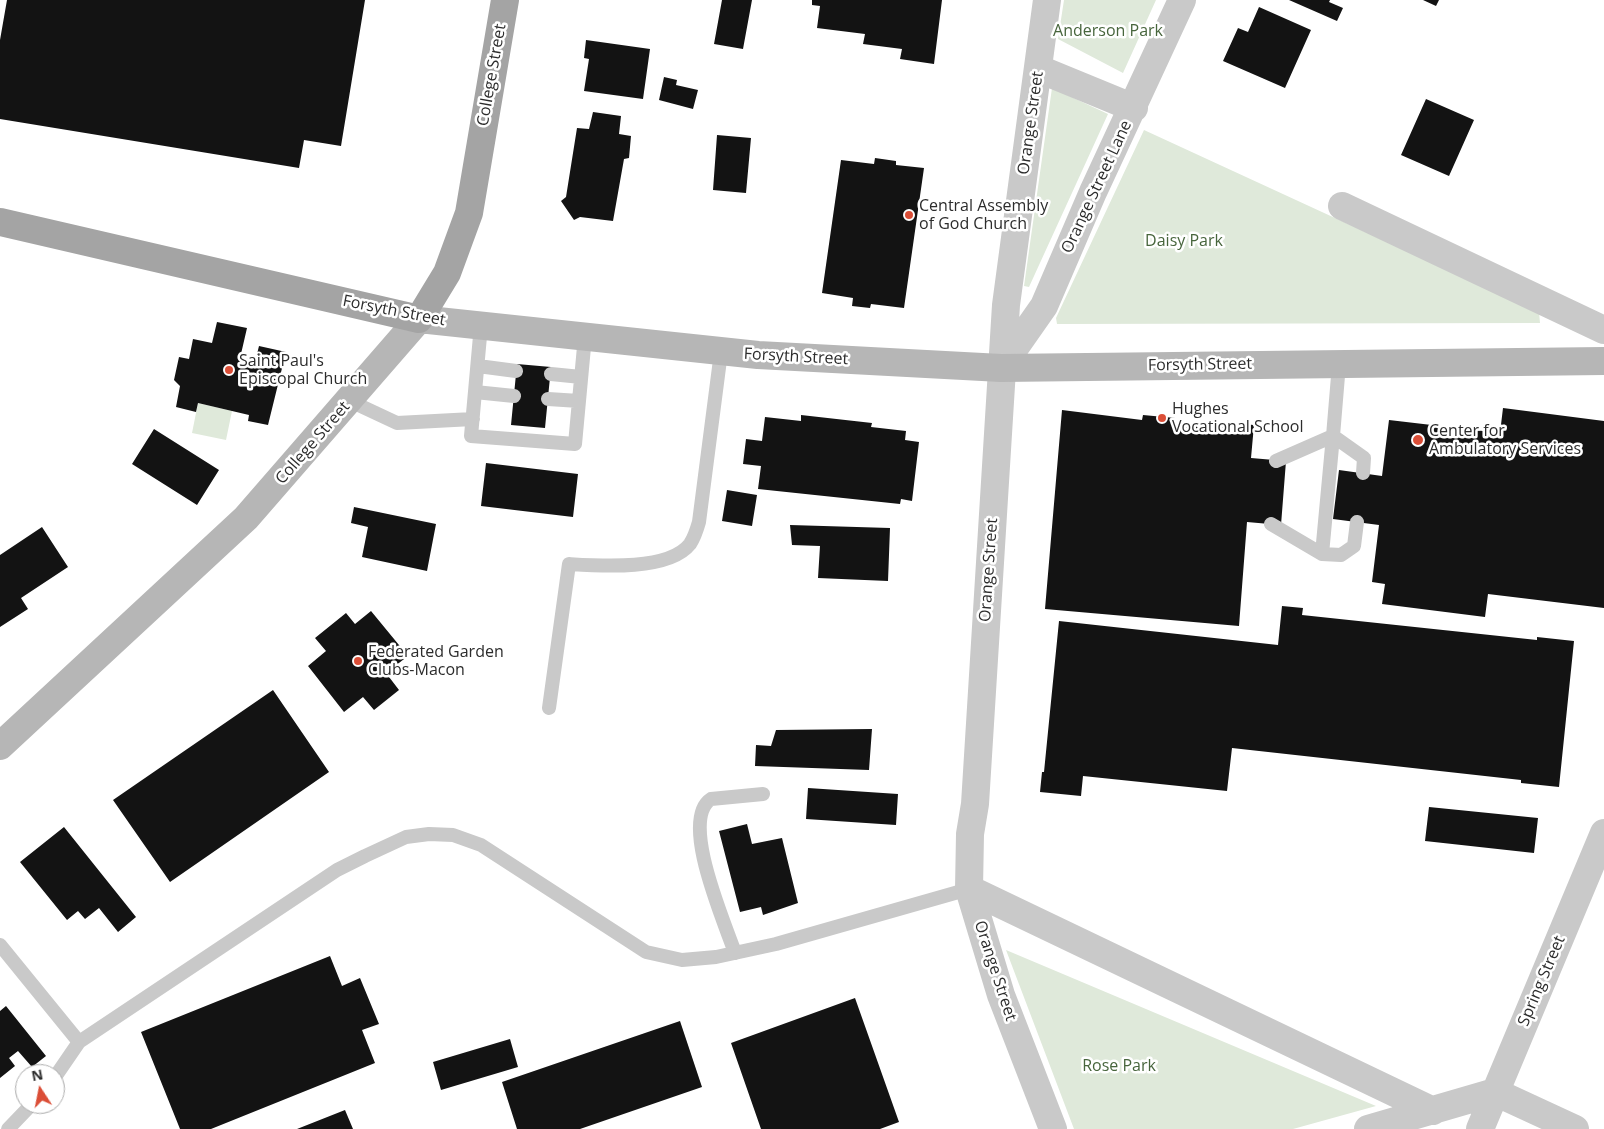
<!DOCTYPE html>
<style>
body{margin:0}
#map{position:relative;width:1604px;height:1129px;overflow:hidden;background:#fff;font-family:"Open Sans",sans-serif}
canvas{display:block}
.north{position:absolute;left:15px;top:1064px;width:50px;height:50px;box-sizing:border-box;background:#fff;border:1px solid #ababab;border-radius:50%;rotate:349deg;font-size:14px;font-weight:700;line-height:20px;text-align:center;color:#2c2c2c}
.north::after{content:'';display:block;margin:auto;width:18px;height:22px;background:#db4e37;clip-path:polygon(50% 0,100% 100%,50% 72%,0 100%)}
</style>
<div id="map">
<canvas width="1604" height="1129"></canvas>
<div class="north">N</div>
</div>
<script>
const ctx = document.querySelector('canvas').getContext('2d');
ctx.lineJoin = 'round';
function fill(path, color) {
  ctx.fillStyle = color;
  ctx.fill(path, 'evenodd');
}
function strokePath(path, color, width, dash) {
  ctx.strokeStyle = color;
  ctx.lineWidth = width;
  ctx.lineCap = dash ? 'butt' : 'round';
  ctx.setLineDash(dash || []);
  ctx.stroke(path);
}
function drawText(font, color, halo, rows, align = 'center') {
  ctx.font = font + ' "Open Sans",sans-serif';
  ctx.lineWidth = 5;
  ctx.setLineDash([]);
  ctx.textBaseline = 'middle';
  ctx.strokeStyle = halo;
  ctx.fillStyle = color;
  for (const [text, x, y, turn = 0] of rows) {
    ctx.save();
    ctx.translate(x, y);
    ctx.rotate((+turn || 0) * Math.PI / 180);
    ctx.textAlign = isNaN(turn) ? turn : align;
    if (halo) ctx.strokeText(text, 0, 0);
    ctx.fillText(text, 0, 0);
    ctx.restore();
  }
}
const green = new Path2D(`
 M1064,0H1156L1123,73L1058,39Z
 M1052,88L1108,114L1029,287L1024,286Z
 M1144,130L1539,312L1540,323L1057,324L1056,318Z
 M198,403L232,411L226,440L192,433Z
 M1006,950L1376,1106L1293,1129H1074Z`);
const building = new Path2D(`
 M7,0H365L341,146L304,140L299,168L0,119V40Z
 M722,0H752L743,49L714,44Z
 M812,0H942L934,64L900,59L902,49L863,44L865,34L817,28L820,6L812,5Z
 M1289,0H1330L1329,2L1343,8L1337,21Z
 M1423,0H1439L1436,6Z
 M1259,7L1311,30L1285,88L1223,61L1238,28L1248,32Z
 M586,40L650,49L643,99L584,91L589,59L584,58Z
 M664,77L677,80L676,85L698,90L693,109L659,100Z
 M1426,99L1474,120L1449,176L1401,155Z
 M593,112L621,116L619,134L631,136L629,158L624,159L613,221L580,217L574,220L561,201L566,197L577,128L589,129Z
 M717,135L751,138L746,193L713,190Z
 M875,158L896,161V165L924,168L904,308L871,304L870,308L852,306L853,298L822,293L841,160L874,164Z
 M217,322L247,328L241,354L256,358L259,346L286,352L268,425L248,421L249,415L198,403L196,412L176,407L180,386L174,380L179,357L189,359L193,339L212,343Z
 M517,364L551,367L545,428L511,425Z
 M1503,408L1604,421V608L1488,594L1485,617L1382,604L1385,584L1372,582L1379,525L1333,519L1339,470L1382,476L1389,420L1500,433Z
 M1062,410L1142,420L1143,415L1175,418L1173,422L1221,426V422L1254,425L1251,458L1286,461L1281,525L1247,522L1239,626L1045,609Z
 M801,415L872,423L871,427L906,431L905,440L919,442L912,501L901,499L900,504L758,489L761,466L743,464L746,439L762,441L765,417L801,421Z
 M154,429L219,470L197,505L132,464Z
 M486,463L578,474L573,517L481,506Z
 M727,490L757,495L752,526L722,521Z
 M354,507L436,524L427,571L362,557L368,527L351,523Z
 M790,525L890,528L888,581L818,578L820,546L792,545Z
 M42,527L68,567L21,598L28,609L0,627V555Z
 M1282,606L1303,608L1302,615L1537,640V637L1574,641L1559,787L1521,783V780L1232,748L1227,791L1083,776L1081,796L1040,792L1042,772H1044L1059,621L1278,645Z
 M371,611L408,656L386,673L399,690L374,710L363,697L344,712L308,666L326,651L315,638L346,613L355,624Z
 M273,690L329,772L170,882L113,800Z
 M872,729L869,770L755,766L756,745L771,746L776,730Z
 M808,788L898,794L896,825L806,819Z
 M1429,807L1538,818L1534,853L1425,841Z
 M747,824L752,844L782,838L798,903L763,915L761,907L740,912L719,831Z
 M64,827L136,917L118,932L99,908L85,919L78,911L67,920L20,862Z
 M330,956L342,986L360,978L379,1024L362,1030L375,1063L211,1129H180L141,1032Z
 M855,998L899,1122L880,1129H761L731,1043Z
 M6,1006L46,1056L32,1067L18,1051L9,1058L15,1066L0,1078V1011Z
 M680,1021L702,1087L580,1129H517L502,1082Z
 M510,1039L518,1067L441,1090L433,1062Z
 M345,1110L353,1129H297Z`);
const lane = new Path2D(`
 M481,325L471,436L575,444L585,336
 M478,366L516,371
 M551,374L581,377
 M475,392L514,396
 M548,399L579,401
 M350,401L397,423L473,419
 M1333,436L1364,458L1363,473
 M1276,461L1333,436L1339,364
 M1271,524L1322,554L1341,555L1354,546L1357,522
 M1322,554L1333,436
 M549,708L569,564C600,566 669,571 690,544C694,538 697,529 699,522L721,352
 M0,945L79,1042L55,1077
 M735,953C725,923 679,820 711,799L763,794
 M79,1042L337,870L365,856L406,837L429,834L453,835L481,845L646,952L682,960L716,957L776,944L969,889
 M8,1129L32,1104`);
const street = new Path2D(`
 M1047,0L1006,305L975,804L970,834L969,889L1001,995L1053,1129
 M1039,69L1134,108
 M1342,206L1604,330
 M1002,366L1044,306L1093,192L1182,0
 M969,889L1433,1111
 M1368,1129L1495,1092L1575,1129
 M1480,1129L1604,833`);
const secondary = new Path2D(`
 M0,746L246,518L419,319L758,355L1001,368L1604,361`);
const primary = new Path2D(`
 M0,222L419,319L447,273L469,213L505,0`);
const markers = [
 [909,215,5,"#db4e37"],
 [229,370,5,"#db4e37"],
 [1162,418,5,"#db4e37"],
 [1418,440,6,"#db4e37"],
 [358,661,5,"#db4e37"]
];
const parkNames = [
 ["Anderson Park",1108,31],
 ["Daisy Park",1184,241],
 ["Rose Park",1119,1066]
];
const streetNames = [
 ["College Street",492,75,-80],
 ["Orange Street",1031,123,-82],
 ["Orange Street Lane",1097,187,-65],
 ["Forsyth Street",394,311,11],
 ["Forsyth Street",796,357,3],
 ["Forsyth Street",1200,365,-1],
 ["College Street",313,443,-49],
 ["Orange Street",989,570,-86],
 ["Orange Street",995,971,72],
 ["Spring Street",1542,981,-67]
];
const poiNames = [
 ["Central Assembly",919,206],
 ["of God Church",919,224],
 ["Saint Paul's",239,361],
 ["Episcopal Church",239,379],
 ["Hughes",1172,409],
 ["Vocational School",1172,427],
 ["Center for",1429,431],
 ["Ambulatory Services",1429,449],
 ["Federated Garden",368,652],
 ["Clubs-Macon",368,670]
];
fill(green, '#dfe9da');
fill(building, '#131313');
strokePath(lane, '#c9c9c9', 14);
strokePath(street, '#c9c9c9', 28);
strokePath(secondary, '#b6b6b6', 28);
strokePath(primary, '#a4a4a4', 28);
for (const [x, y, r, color] of markers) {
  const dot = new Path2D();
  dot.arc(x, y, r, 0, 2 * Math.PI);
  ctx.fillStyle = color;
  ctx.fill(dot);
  strokePath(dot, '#fff', 2);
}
drawText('16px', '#47653c', '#fff', parkNames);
drawText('16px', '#2c2c2c', '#fff', streetNames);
drawText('16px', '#2c2c2c', '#fff', poiNames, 'left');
</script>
